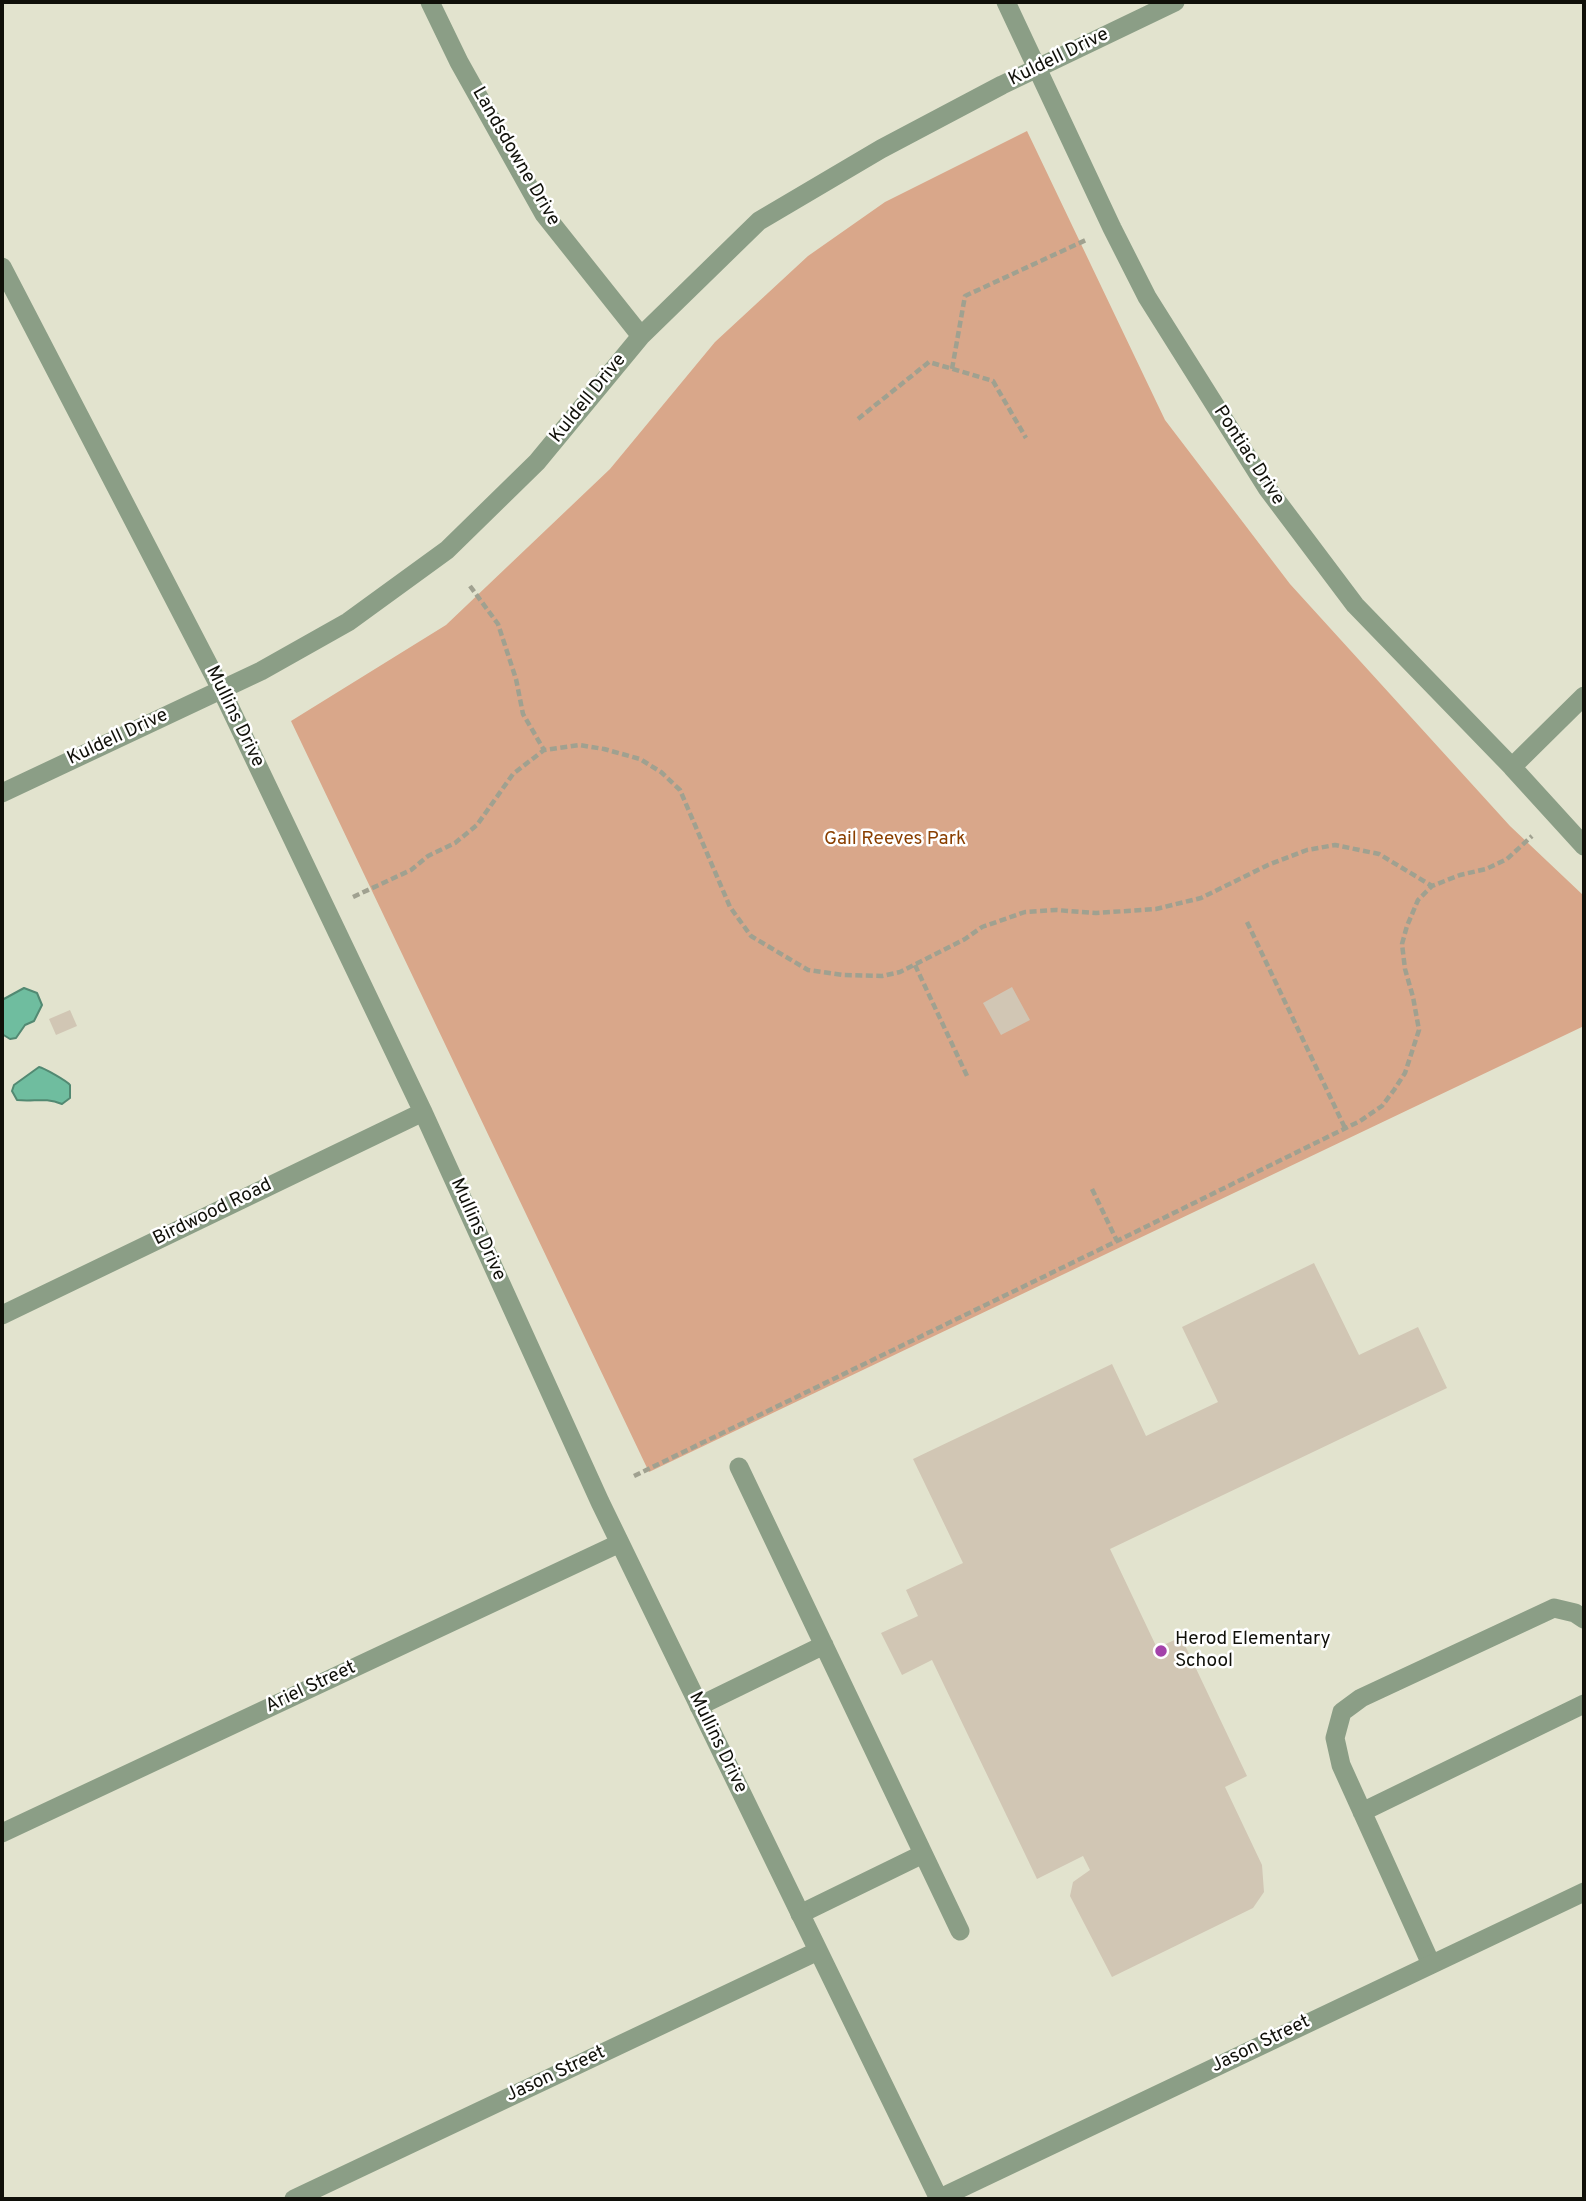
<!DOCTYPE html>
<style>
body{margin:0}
#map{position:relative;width:1586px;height:2201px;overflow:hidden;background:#e2e3ce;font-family:Overpass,sans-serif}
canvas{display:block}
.frame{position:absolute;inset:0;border:4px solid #101009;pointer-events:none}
</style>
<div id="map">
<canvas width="1586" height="2201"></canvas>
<div class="frame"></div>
</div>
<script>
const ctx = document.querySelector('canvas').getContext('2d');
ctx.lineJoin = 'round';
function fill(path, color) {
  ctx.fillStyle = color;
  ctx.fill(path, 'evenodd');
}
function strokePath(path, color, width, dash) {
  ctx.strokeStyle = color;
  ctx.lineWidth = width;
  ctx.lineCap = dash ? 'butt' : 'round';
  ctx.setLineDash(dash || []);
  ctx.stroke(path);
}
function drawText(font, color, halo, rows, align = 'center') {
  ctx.font = font + ' Overpass,sans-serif';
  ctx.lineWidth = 5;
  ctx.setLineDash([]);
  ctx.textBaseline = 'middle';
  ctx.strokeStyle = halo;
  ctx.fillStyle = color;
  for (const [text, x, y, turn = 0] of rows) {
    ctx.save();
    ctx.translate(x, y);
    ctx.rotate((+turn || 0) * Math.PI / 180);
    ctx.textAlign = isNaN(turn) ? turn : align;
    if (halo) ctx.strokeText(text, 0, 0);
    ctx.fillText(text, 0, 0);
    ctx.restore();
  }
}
const green = new Path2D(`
 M1027,131L1165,420L1290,584L1510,826L1584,896V1026L649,1472L291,721L446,625L610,469L715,342L808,256L885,202Z`);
const water = new Path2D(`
 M24,988L37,993L42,1005L34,1021L25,1025L16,1038L10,1039L2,1034V1000Z
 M39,1067C44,1068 67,1081 70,1085V1098L62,1104C44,1097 35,1102 17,1100L12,1091L14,1085Z`);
const building = new Path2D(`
 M1012,987L1030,1020L1001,1035L983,1003Z
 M70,1010L77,1026L56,1035L49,1019Z
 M1314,1263L1359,1355L1418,1327L1447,1388L1110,1549L1157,1648L1181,1637L1247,1776L1225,1787L1262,1865L1264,1892L1253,1908L1112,1977L1070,1896L1073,1882L1090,1870L1083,1856L1037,1879L932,1660L902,1675L881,1633L918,1616L906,1590L963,1563L913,1459L1112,1364L1146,1436L1218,1402L1182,1327Z`);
const path = new Path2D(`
 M952,369L965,296L1086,240
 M858,419L929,362L993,381L1026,438
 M470,586L498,624L516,679L523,714L544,750
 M353,897L411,870L428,856L455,843L477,825L513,774L544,750L579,745L604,749L640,759L661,772L680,790L730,907L751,936L808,970L843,975L882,976L900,972L965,939L982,927L1025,912L1056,910L1096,913L1156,909L1201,898L1268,865L1307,850L1335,845L1379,854L1432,886
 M1247,922L1345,1128
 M915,965L968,1078
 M1092,1189L1117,1241
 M634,1476L1117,1241L1360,1121L1382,1106L1394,1090L1405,1073L1419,1030L1413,997L1405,969L1402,944L1407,926L1418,900L1432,886L1460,875L1486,869L1507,859L1532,836`);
const service = new Path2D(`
 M739,1467L960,1931
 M699,1706L824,1645
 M1362,1812L1584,1704
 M800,1914L923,1854
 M1431,1964L1341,1765L1335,1738L1342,1712L1361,1698L1554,1608L1575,1613L1584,1619`);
const minor = new Path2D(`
 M430,2L459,62L544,214L641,336
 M1006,2L1112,228L1147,297L1267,488L1355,605L1512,767L1584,846
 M2,267L221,689L423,1112L600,1502L939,2199
 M1512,767L1584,696
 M2,793L261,671L348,622L447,550L537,462L641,336L759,221L881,149L1002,85L1175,2
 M2,1315L423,1112
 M2,1833L620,1543
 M294,2199L818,1951
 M938,2199L1584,1892`);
const markers = [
 [1161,1651,7,"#a342aa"]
];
const streetNames = [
 ["Kuldell Drive",1059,58,-26],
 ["Landsdowne Drive",515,157,60],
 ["Kuldell Drive",589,399,-51],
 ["Pontiac Drive",1248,456,57],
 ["Mullins Drive",234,717,64],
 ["Kuldell Drive",118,738,-25],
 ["Birdwood Road",213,1213,-26],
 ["Mullins Drive",477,1230,66],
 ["Ariel Street",311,1688,-25],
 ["Mullins Drive",717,1743,64],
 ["Jason Street",1261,2045,-26],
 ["Jason Street",556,2075,-25]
];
const parkNames = [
 ["Gail Reeves Park",895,840]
];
const poiNames = [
 ["Herod Elementary",1175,1640],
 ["School",1175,1662]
];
fill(green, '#d9a78a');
fill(water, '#6fbd9f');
strokePath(water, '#528972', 2);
fill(building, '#d1c6b4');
strokePath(path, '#a0a190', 4.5, [7, 3.5]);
strokePath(service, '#8b9e86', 19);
strokePath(minor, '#8b9e86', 19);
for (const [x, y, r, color] of markers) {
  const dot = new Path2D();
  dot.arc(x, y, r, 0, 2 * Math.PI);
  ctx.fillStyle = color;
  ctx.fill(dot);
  strokePath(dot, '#fff', 2.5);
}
drawText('19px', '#101009', '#fff', streetNames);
drawText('19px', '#8a3f00', '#fff', parkNames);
drawText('19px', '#101009', '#fff', poiNames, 'left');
</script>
